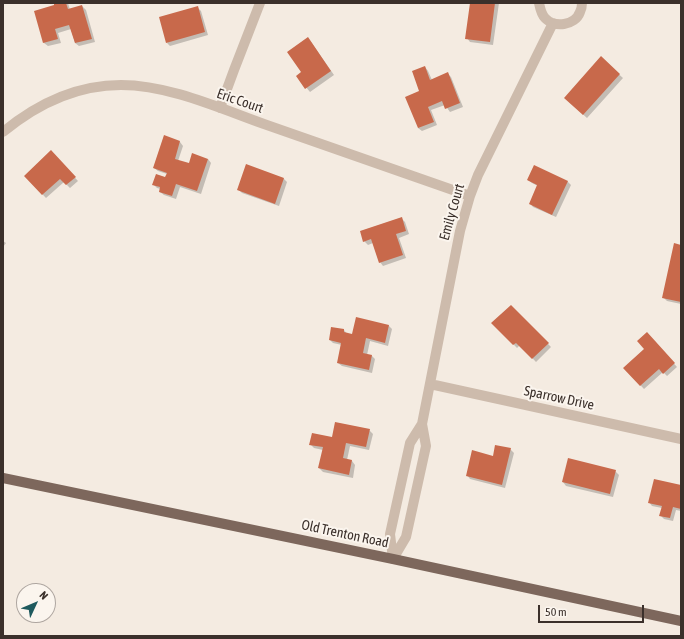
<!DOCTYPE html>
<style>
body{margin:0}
#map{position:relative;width:684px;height:639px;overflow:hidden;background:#f4ebe1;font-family:"Asap Condensed",sans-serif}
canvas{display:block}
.frame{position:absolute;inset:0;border:4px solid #3b302b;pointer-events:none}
.north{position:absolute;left:16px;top:583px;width:40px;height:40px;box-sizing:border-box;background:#fbf5ee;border:1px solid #aea6a0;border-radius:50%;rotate:46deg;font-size:11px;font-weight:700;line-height:16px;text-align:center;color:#3b302b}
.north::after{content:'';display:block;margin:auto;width:14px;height:18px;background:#1f5a5e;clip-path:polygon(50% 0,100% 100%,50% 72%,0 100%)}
.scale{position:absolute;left:538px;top:605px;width:106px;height:18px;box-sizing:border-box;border:2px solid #3b302b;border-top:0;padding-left:5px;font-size:12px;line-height:14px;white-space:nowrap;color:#3b302b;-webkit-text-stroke:3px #fbf5ee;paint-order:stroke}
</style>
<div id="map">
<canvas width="684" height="639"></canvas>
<div class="frame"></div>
<div class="north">N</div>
<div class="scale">50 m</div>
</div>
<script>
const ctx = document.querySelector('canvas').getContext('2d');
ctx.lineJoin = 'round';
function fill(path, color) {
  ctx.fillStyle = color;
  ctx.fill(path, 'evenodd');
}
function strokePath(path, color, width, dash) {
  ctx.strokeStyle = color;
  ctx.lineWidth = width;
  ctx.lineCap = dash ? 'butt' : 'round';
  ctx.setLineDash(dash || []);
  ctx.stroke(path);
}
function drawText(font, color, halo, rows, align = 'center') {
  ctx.font = font + ' "Asap Condensed",sans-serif';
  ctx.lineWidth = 4;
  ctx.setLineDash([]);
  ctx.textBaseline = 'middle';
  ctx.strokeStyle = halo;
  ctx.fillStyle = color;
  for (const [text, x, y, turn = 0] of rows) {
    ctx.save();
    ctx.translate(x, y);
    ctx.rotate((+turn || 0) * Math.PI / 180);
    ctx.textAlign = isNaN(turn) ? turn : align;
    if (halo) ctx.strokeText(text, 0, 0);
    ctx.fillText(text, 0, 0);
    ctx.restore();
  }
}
const shadow = new Path2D(`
 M55,3H68L70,10L82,6L86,10L95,42L79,46L75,43L71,29L58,33L61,43L48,46L44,43L35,12L56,6Z
 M471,3H499L493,45L470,42L467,38Z
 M197,7L201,11L208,35L170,46L167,43Z
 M311,42L334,75L310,92L297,76L303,72Z
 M601,58L623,78L587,118L565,98Z
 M425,67L428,71L432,80L448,74L451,77L463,107L450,112L445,105L431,110L437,125L422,131L418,128L421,92Z
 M164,137L180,142L183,146L178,161L190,165L208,159L211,163L201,194L180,187L176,199L164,195L160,192L161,189L157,188L153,184L166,178L167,174L158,171L154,168Z
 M51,152L78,181L70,188L64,182L46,198L25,176Z
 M247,165L284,179L287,182L279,206L242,193L238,189Z
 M528,180L567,181L571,185L556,217L533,207L530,203L538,186L532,183Z
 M401,218L405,222L409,234L399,238L406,258L383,266L380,262L373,243L368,245L364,241Z
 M3,241L6,243L3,247Z
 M681,246V304L667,301L664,298Z
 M511,306L551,347L536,362L520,345L517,348L493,323Z
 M388,325L392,329L388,346L370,341L367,355L372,356L375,359L372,373L342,366L338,363L342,345L333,343L330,340L344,330L347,334L353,335Z
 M650,337L677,367L667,376L663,372L644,389L625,369L645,349Z
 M369,430L373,434L369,450L350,446L347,460L352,461L355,465L353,478L323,472L319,468L323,450L314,448L310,444Z
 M510,449L514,453L505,488L470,479L467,475L493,457Z
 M615,471L619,475L613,497L566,486L563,482Z
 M681,486V511L676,510L673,521L664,519L660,515L662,508L652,506L649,502Z`);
const building = new Path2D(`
 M54,3H66L68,9L82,5L92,39L75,43L69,25L55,29L58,39L43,43L34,11L54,5Z
 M470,3H495L490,42L465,39Z
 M198,6L205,32L166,43L159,17Z
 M308,37L331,71L305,89L296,76L301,72L287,52Z
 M601,56L620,74L583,115L564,98Z
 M425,66L430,80L448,72L460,103L445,109L442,101L428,107L434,122L418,128L405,97L419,91L412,71Z
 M164,135L180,141L175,159L189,163L192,153L208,159L197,191L176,184L172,196L159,192L160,187L152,185L156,174L165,177L167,173L153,168Z
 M51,150L76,177L66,185L60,179L42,195L24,176Z
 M246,164L284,178L275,204L237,190Z
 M534,165L568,181L552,215L529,204L537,185L527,180Z
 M402,217L406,231L396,234L403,255L379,263L371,239L363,242L360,231Z
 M674,243L681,245V302L662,298Z
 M511,305L549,343L532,359L516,343L513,345L491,323Z
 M356,317L389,325L385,343L366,338L363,353L372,355L369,370L337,363L341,343L329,340L331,327L344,329V332L352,334Z
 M647,332L675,363L663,374L659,369L640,386L623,368L644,349L637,341Z
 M335,422L370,429L366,447L346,443L343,458L352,460L349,475L318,468L323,447L309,445L312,433L332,437Z
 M495,445L511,448L502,485L466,476L472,450L493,456Z
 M568,458L616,470L610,494L562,482Z
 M654,479L681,485V509L673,507L670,518L659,516L662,506L648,503Z`);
const minor = new Path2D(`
 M539,3C540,8 541,14 545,18C554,28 575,26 580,12C581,10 582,6 582,3
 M220,108L234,70L260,3
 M3,132C37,104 76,85 121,85C169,85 219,108 264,124C333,148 402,172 470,196
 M430,384L681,439
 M393,559L390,534L410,443L422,424L460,231L470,196L478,175L553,23
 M393,559L406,537L426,446L422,424`);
const major = new Path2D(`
 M3,478L393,559L681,621`);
const streetNames = [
 ["Eric Court",240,101,19],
 ["Emily Court",452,212,-74],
 ["Sparrow Drive",559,398,12],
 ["Old Trenton Road",345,534,12]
];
fill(shadow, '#0003');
fill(building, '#c8694b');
strokePath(minor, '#cdbbac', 10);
strokePath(major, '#7d675c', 10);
drawText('14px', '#3b302b', '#fbf5ee', streetNames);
</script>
